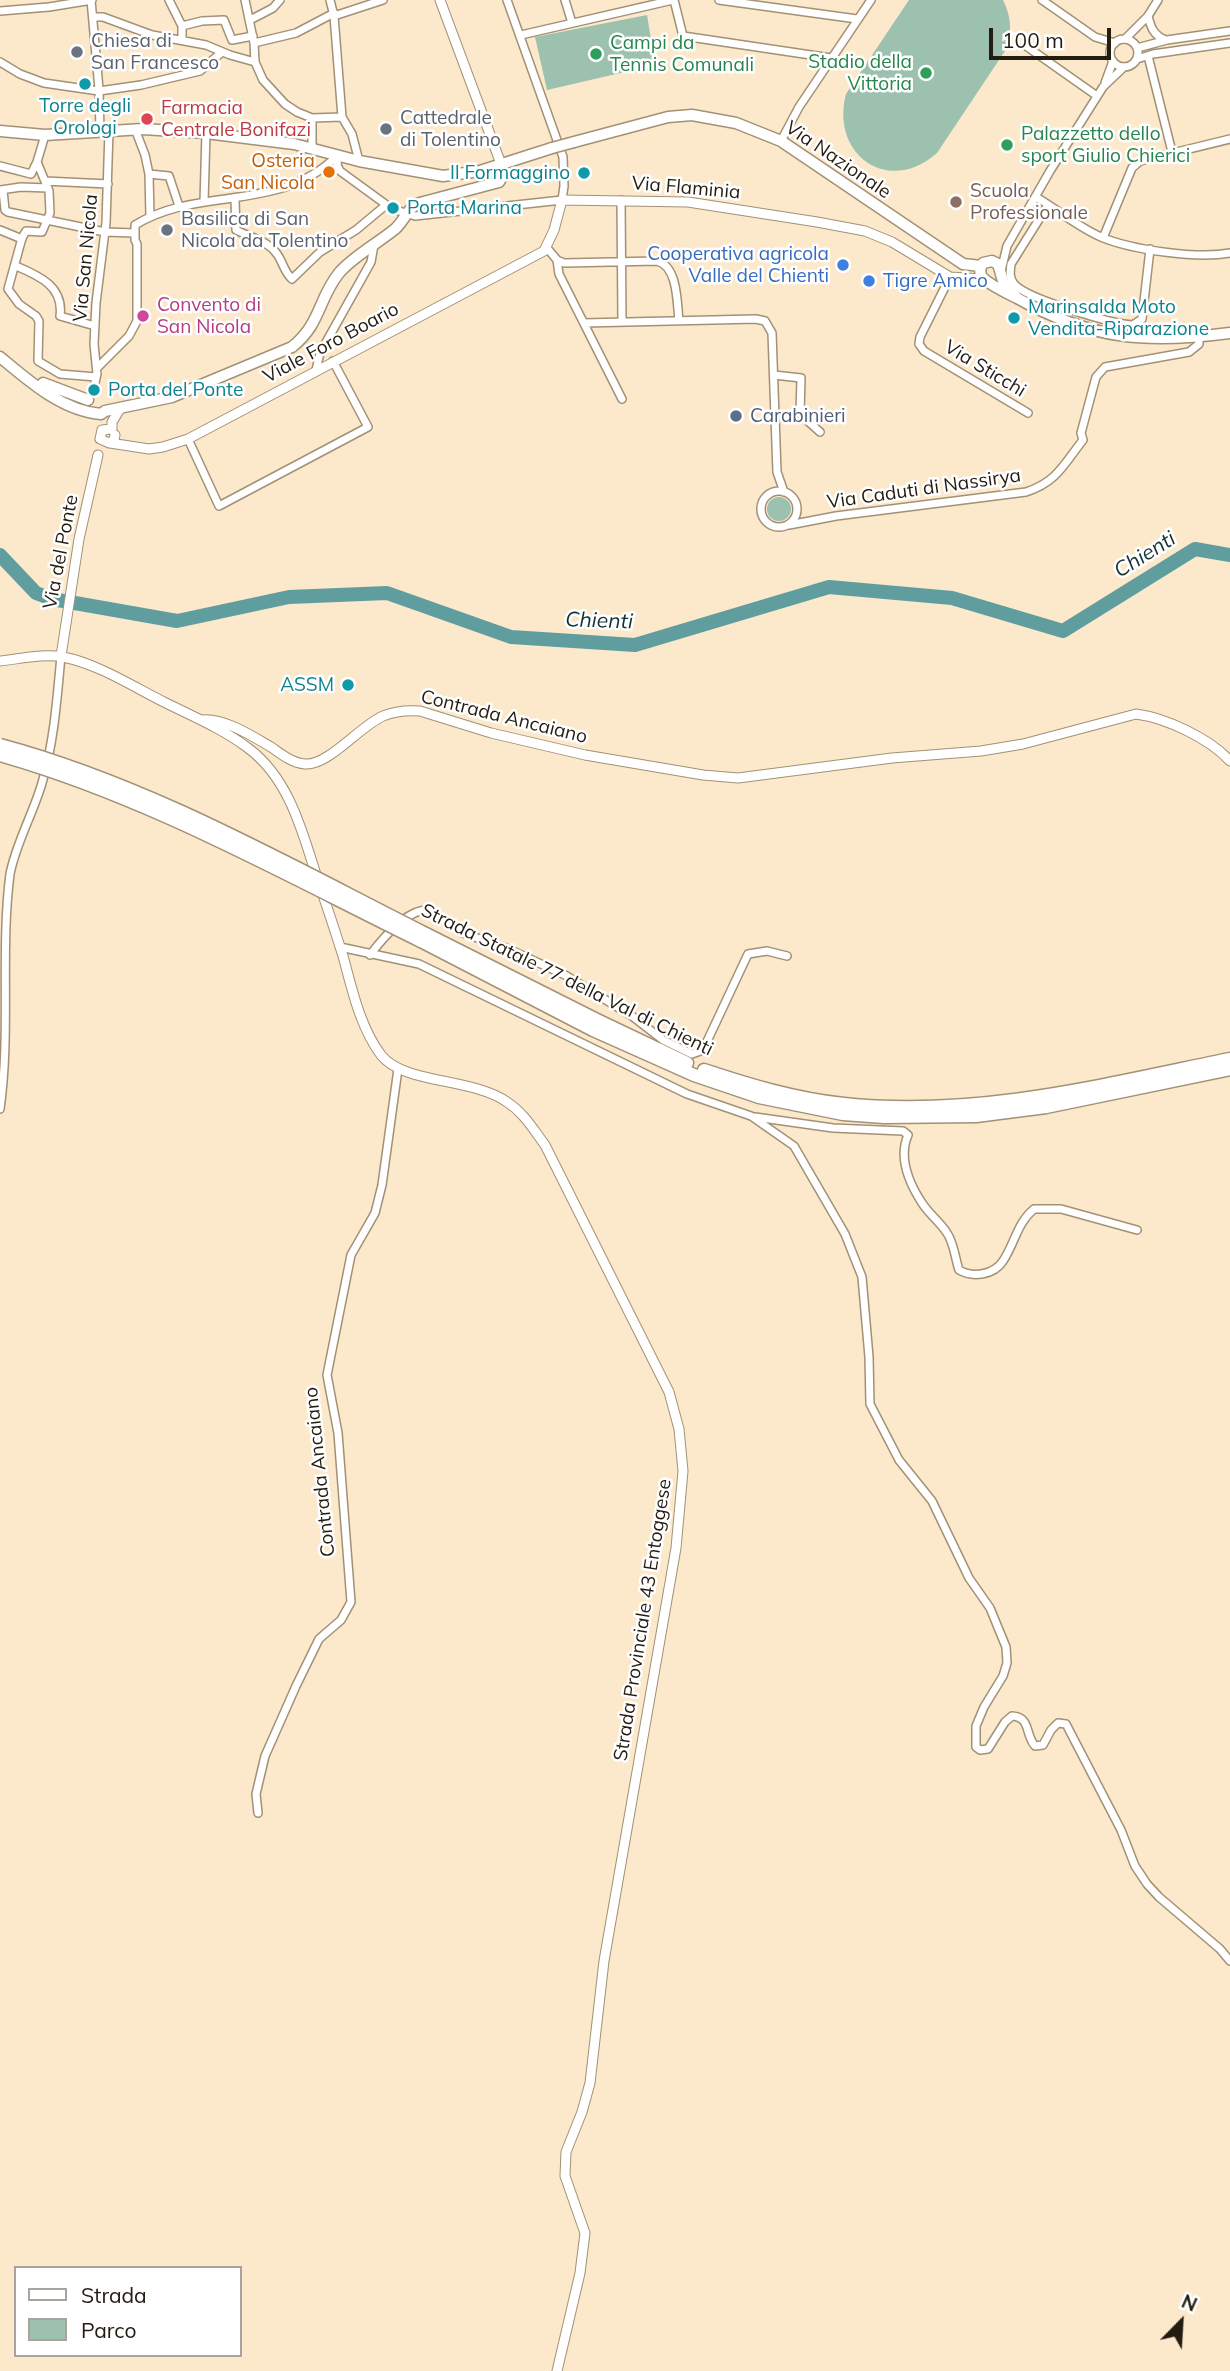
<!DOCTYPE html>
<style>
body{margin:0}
#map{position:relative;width:1230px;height:2371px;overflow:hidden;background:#fce8ca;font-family:Mulish,sans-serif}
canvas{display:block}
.legend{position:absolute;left:14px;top:2266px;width:228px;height:91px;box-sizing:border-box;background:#fff;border:2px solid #a7a4a0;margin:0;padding:9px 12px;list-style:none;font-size:21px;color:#231c11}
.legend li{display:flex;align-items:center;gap:14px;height:35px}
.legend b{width:35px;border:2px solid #a7a4a0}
.north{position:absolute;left:1146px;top:2287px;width:70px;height:70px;-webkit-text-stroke:5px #fff;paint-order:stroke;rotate:24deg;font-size:19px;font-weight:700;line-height:28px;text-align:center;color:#231c11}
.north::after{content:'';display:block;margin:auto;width:24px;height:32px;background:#231c11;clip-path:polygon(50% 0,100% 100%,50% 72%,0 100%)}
.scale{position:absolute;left:989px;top:28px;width:122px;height:32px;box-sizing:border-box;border:4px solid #231c11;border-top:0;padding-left:9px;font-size:21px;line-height:24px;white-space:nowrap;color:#231c11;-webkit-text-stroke:5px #fff;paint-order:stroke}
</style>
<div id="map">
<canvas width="1230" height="2371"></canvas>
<ul class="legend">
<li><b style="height:9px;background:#fff"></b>Strada</li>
<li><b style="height:19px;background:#9cc1af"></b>Parco</li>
</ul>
<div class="north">N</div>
<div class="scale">100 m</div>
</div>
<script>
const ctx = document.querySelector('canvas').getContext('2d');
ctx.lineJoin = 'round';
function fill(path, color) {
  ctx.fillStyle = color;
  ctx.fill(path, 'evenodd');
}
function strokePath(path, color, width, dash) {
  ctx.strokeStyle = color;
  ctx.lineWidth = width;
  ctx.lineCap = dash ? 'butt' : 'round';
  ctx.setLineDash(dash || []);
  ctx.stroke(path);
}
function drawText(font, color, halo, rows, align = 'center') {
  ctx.font = font + ' Mulish,sans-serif';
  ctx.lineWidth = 5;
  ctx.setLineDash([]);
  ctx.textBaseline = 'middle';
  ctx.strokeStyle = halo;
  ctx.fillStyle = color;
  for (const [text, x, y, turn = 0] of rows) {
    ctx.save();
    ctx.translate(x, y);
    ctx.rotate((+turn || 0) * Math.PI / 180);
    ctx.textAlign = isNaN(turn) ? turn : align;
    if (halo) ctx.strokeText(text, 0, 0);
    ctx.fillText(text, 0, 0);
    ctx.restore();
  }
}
const green = new Path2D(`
 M909,0H1003C1012,19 1012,31 1005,51L937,153C889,196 830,155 846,94Z
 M647,15L656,70L640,73L625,72L547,90L535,37Z
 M767 509a12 12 0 1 1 24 0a12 12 0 1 1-24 0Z`);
const river = new Path2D(`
 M0,555L36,593L52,599L177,621L289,597L387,593L511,637L635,645L829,587L952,598L1063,631L1195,549L1230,555`);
const minor = new Path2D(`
 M91,0L99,89L100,132
 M169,0L182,26V40
 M245,0L254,43L255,62L263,80L285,104L297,112L312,118L342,117
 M330,0L334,16L342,117L352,134L359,161
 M565,0L572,23
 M674,0L683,36L831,58
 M719,0L857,19
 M1042,0L1095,37L1115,43
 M0,11L49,7L92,0
 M334,16L383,0
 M1148,16C1151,28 1154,36 1166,40
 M93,17H103L152,35L206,45L230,55L255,62
 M250,20L273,8L280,0
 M182,26L202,21L224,20L232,40L253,36
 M521,35L673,0
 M1125,39L1148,16L1158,0
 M1110 53a14 14 0 1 1 28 0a14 14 0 1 1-28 0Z
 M254,43L296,33L334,13
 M1026,46L1097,96
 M1137,48L1167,40L1230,31
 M1148,56L1172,152
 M1137,59L1153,54L1230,43
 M0,62L20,74L44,83L99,91L141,85L200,71L222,52
 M1105,83L1113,61
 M135,129L145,155L149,174L150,217
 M45,135L37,162L49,191L50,213L42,232L26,231L22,238L8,289L19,304L36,316L39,321L38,361L60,374L96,377
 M781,141L799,107L871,0
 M312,148V118
 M338,156L337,165L340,171L388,206
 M0,166L31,174L37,162
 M149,174L169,176L179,206
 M45,181L108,184
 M0,190L21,187L48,188
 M3,190L5,210L8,212L105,232L135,233
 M1036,197C1058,210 1078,227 1101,237C1132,250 1197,259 1230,253
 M235,200L236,230C251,238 267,240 277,254C283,262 284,272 292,279L320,252L356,230L386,205
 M621,200L622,322
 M204,202L206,133
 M1048,205L1011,264C1010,271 1009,278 1014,284C1027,299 1112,324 1133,325L1142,319L1150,249
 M396,210L415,216L562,200L564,186L563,157L507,0
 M0,230L22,239
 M1103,238L1132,168L1140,161L1230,139
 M547,248L557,260L559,274L622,399
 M557,260L564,263L657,261C678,266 677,303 679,321
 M16,266C40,276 64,287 60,316L95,326
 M1001,271L1007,246L1050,171L1103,87L1124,67
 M950,277L920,337L919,344L924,351L1028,413
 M584,323L756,319L765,321L772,333L777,472L784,492
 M97,368L129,336L137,321V244L135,240V225C200,185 279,214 338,155
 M316,370L320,353L371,262L374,245
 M774,375L801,378L800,414L820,432
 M94,387L97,374L94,344L96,303L106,223L109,131
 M188,439L219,506L368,427L333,361
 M761 509a18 18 0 1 1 36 0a18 18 0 1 1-36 0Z
 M789,525L836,516L1026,492C1057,482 1064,464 1083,440L1081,433L1096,377L1105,367L1189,352L1199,344V337
 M340,947L419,964L687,1094L751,1116L794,1146L845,1234L862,1277L869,1357L870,1404L899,1460L932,1501L969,1578L990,1608L1006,1647L1007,1663L1003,1676L984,1707L976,1726V1747L980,1750L988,1749L1005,1722L1012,1716C1031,1717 1025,1735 1035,1746L1043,1745L1051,1730L1058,1723L1066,1724L1121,1830L1135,1866L1147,1884L1159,1897L1220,1949L1230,1961
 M370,955C382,939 408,908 429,910L463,933L506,948L565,975L632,1016L663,1040L692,1054L703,1050L748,954L767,951L787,956
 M0,1109C11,1031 0,952 10,874C16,843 33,814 42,783C54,742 57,699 61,656
 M755,1117L833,1128L903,1131L908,1135C898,1158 909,1183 922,1203C929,1214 940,1222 947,1233C954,1243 955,1258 959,1270C973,1278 994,1275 1003,1261C1015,1243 1017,1223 1034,1209H1061L1137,1230
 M258,1813L256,1794L265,1756L296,1686L319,1639L341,1620L351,1602L338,1433L327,1375L351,1255L375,1213L382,1185L398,1069`);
const tertiary = new Path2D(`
 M440,0L501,164
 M112,429L102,430L100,439L109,443L114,440L115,435
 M112,429V422L120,409
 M110,443L149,449L163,447L188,439L544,251L554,230L562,200L688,202L817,222L865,231L892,242L950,277L983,279
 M61,656L79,539L98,455
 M0,661C19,659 44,653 63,657C96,663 134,687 164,702C192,716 223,729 248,748C290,779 303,834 318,881C327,906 335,931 343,956C352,989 360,1027 381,1055C403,1084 474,1078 507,1102C524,1113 533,1129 545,1145L669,1392L679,1429L683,1471L676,1548L604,1961L590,2083L582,2112L566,2152L565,2176L585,2233L580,2273L557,2371
 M201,720C223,717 252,736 271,747C281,754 292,763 305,764C328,766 360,726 383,716C395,711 407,710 420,711L491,733L585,755L703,775L738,778L892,758L981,751L1023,744L1136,714C1166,718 1209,738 1230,761`);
const secondary = new Path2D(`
 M0,131L45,135L143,129L206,133L294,144L359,161L443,176L480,171L552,148
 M574,142L668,117L692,115L736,123L781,141L963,264L981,266
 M1017,298L1003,281L998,264L992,261L983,263L980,269L981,276C989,285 1005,292 1017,298C1092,340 1146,344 1230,333
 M0,357C29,381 62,411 101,414L105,411L172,397L292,347C321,324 318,299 339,273C352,257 378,243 395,229C404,221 407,210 416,204L499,182L503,175L501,164
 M43,383L88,400`);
const trunk = new Path2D(`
 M424,933L597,1020L687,1063
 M421,941L593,1030L694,1075L759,1097L843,1114L884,1117L976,1116L1046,1107L1230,1069
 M704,1070C749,1085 796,1099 844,1104C975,1118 1103,1085 1230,1059`);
const secondaryBridge = new Path2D(`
 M552,148L574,142`);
const trunkBridge = new Path2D(`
 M0,745C149,785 287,864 424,933
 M0,755C148,797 284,874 421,941`);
const markers = [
 [77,52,7,"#6b7280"],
 [596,54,7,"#2e9e5b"],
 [926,73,7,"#2e9e5b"],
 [85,84,7,"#0f9aa8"],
 [147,119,7,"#e0444e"],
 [386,129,7,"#6b7280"],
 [1007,145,7,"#2e9e5b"],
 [329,172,7,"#e8710a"],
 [584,173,7,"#0f9aa8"],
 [956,202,7,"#8d6e63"],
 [393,208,7,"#0f9aa8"],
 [167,230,7,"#6b7280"],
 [843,265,7,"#3f7fe0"],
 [869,281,7,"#3f7fe0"],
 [143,316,7,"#d1479c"],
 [1014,318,7,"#0f9aa8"],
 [94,390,7,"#0f9aa8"],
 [736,416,7,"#5c6f8a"],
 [348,685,7,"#0f9aa8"]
];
const worshipNames = [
 ["Chiesa di",91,41],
 ["San Francesco",91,63],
 ["Cattedrale",400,118],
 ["di Tolentino",400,140],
 ["Basilica di San",181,219],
 ["Nicola da Tolentino",181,241]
];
const leisureNames = [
 ["Campi da",610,43],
 ["Tennis Comunali",610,65],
 ["Stadio della",912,62,"right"],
 ["Vittoria",912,84,"right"],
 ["Palazzetto dello",1021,134],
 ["sport Giulio Chierici",1021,156]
];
const cultureNames = [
 ["Torre degli",85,106,"center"],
 ["Orologi",85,128,"center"],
 ["Il Formaggino",570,173,"right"],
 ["Porta Marina",407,208],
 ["Marinsalda Moto",1028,307],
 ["Vendita-Riparazione",1028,329],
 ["Porta del Ponte",108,390],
 ["ASSM",334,685,"right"]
];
const healthNames = [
 ["Farmacia",161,108],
 ["Centrale Bonifazi",161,130]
];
const streetNames = [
 ["Via Nazionale",838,160,34],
 ["Via Flaminia",686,188,5],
 ["Via San Nicola",86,258,-85],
 ["Viale Foro Boario",331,343,-28],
 ["Via Sticchi",985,369,31],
 ["Via Caduti di Nassirya",924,489,-8],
 ["Via del Ponte",61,552,-79],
 ["Contrada Ancaiano",504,717,14],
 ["Strada Statale 77 della Val di Chienti",567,980,26],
 ["Contrada Ancaiano",320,1472,-96],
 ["Strada Provinciale 43 Entoggese",643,1620,-81]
];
const foodNames = [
 ["Osteria",315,161],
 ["San Nicola",315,183]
];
const educationNames = [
 ["Scuola",970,191],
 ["Professionale",970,213]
];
const shopNames = [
 ["Cooperativa agricola",829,254],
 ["Valle del Chienti",829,276],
 ["Tigre Amico",883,281,"left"]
];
const hotelNames = [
 ["Convento di",157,305],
 ["San Nicola",157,327]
];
const serviceNames = [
 ["Carabinieri",750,416]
];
const waterNames = [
 ["Chienti",1145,555,-32],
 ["Chienti",599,621,2]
];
fill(green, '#9cc1af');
strokePath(river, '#5f9d9f', 14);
strokePath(minor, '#a39176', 10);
strokePath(tertiary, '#a39176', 11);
strokePath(secondary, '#a39176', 13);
strokePath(trunk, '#a39176', 15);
strokePath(minor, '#fff', 7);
strokePath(tertiary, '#fff', 9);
strokePath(secondary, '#fff', 10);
strokePath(trunk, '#fff', 12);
strokePath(secondaryBridge, '#a39176', 13, []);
strokePath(trunkBridge, '#a39176', 15, []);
strokePath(secondaryBridge, '#fff', 10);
strokePath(trunkBridge, '#fff', 12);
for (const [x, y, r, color] of markers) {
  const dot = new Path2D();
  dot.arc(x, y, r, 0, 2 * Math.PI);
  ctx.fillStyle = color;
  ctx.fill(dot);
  strokePath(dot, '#fff', 2.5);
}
drawText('19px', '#5b616d', '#fff', worshipNames, 'left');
drawText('19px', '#27864d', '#fff', leisureNames, 'left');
drawText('19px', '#0d838f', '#fff', cultureNames, 'left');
drawText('19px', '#be3a42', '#fff', healthNames, 'left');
drawText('19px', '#231c11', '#fff', streetNames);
drawText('19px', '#c56008', '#fff', foodNames, 'right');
drawText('19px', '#785e54', '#fff', educationNames, 'left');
drawText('19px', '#366cbe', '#fff', shopNames, 'right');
drawText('19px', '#b23c85', '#fff', hotelNames, 'left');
drawText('19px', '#4e5e75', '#fff', serviceNames, 'left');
drawText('italic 21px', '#123233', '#fff', waterNames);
</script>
